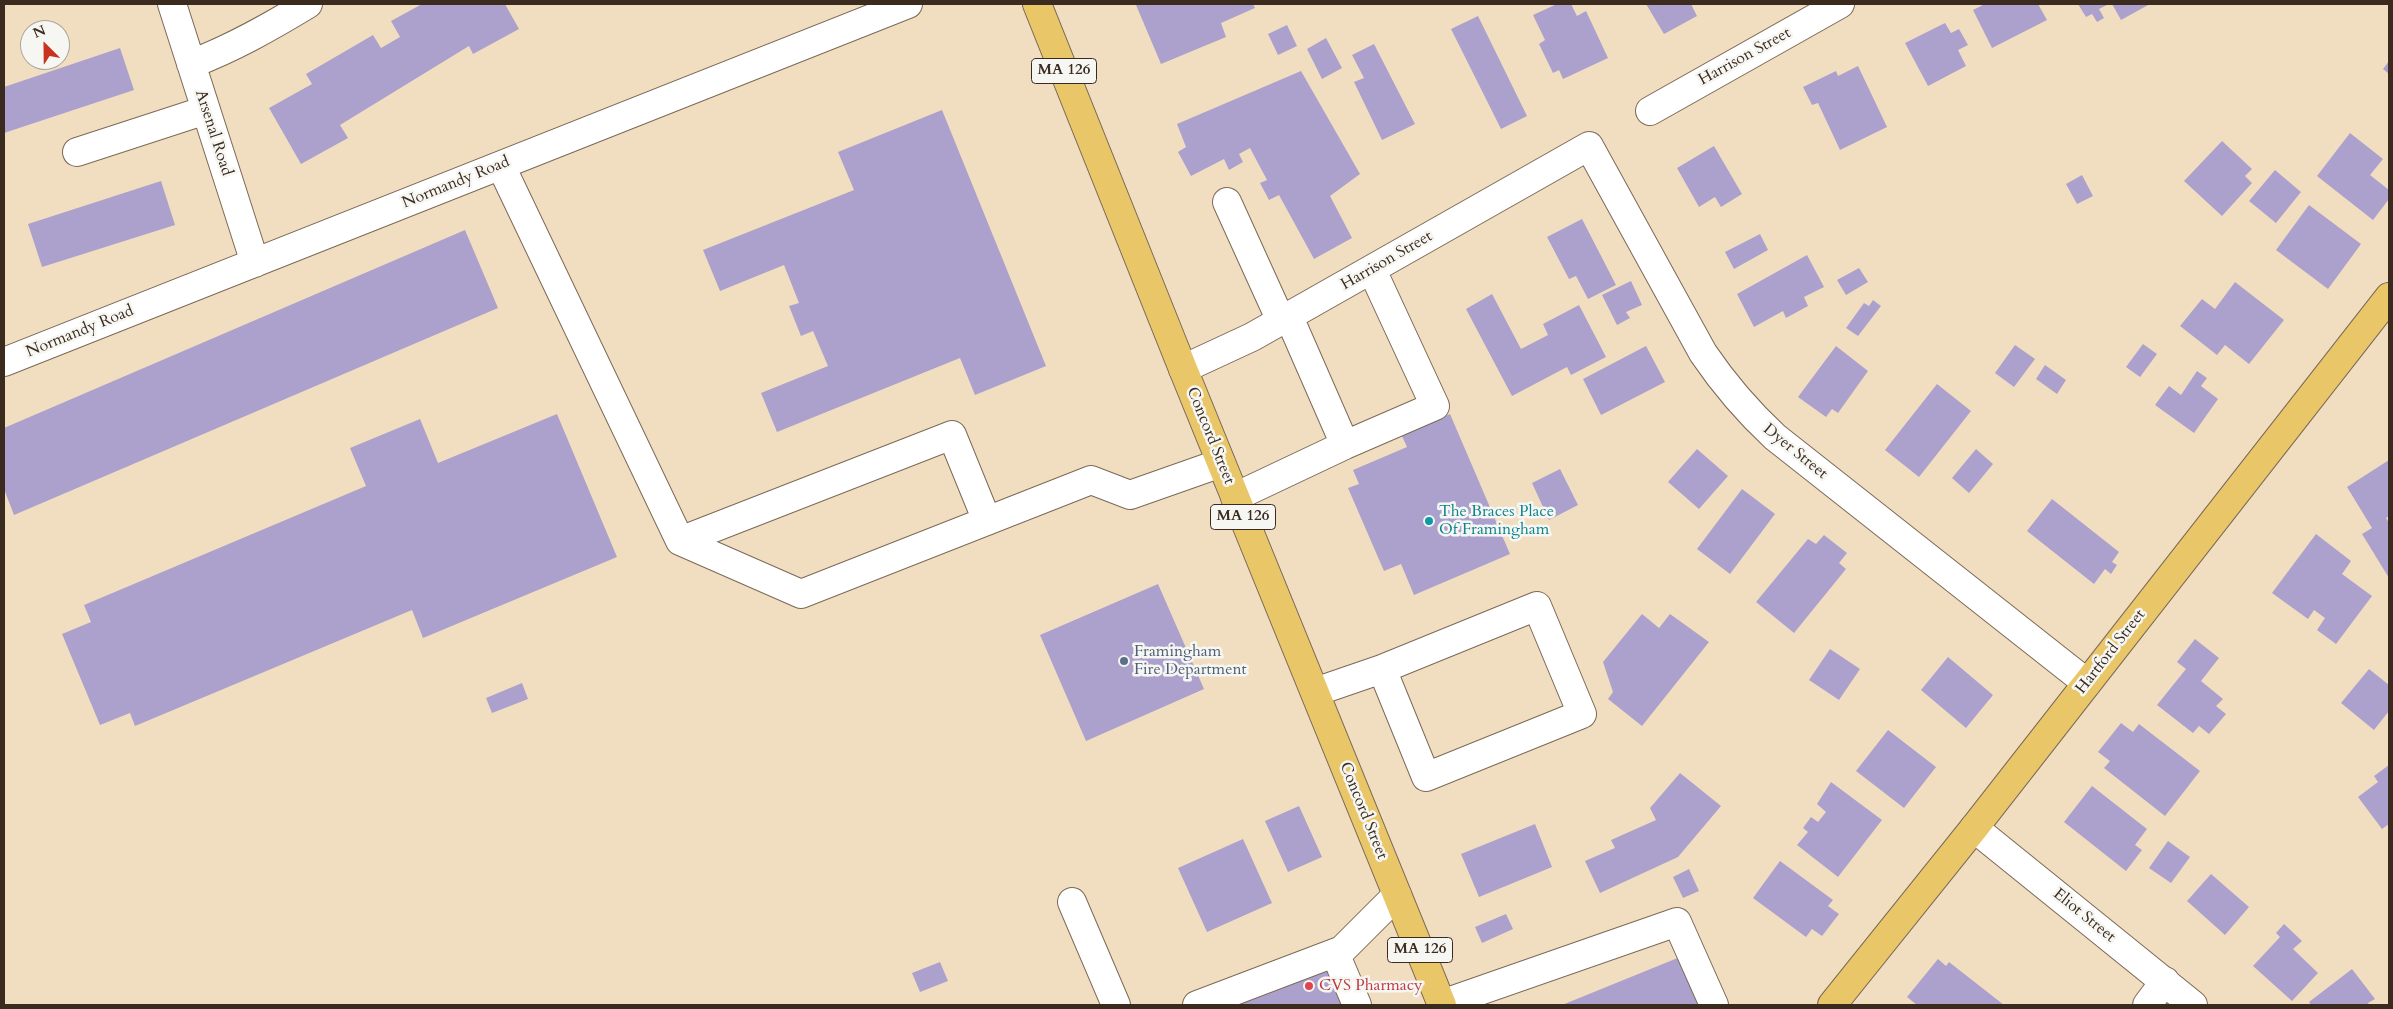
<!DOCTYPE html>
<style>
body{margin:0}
#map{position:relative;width:2393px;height:1009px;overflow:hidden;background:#f1dec0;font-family:Cardo,serif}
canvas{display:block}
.frame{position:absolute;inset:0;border:5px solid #3b2a1e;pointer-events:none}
.north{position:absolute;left:20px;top:20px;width:50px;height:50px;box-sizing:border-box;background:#f6f6f2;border:1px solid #aba49d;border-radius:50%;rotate:337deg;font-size:14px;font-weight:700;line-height:20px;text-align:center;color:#3b2a1e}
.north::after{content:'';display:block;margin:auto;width:18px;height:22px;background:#c8321e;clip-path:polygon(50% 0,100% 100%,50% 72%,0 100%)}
</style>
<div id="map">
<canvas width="2393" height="1009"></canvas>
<div class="frame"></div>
<div class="north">N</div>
</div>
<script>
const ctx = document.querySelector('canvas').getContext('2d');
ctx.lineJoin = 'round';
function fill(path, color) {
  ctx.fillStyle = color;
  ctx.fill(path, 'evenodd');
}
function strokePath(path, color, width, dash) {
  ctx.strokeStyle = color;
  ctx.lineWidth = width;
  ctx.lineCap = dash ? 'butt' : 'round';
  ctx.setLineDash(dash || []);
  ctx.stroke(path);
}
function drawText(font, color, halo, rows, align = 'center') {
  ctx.font = font + ' Cardo,serif';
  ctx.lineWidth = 5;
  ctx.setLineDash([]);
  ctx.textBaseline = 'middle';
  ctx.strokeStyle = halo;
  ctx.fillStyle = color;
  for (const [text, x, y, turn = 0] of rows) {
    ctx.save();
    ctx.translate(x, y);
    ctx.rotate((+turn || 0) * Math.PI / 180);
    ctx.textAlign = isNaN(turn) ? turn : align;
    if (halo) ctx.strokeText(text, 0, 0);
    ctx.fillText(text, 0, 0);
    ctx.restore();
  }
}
const building = new Path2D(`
 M422,4H505L519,29L473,54L469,46L340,125L348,138L301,164L269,108L312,84L306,74L373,35L381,48L400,37L391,21Z
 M1138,4H1253L1255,8L1221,23L1226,37L1161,64L1136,5Z
 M1557,4H1571L1577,16L1586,11L1608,58L1563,79L1559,70L1553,73L1539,44L1545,40L1533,15Z
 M1646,4H1691L1697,16L1664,34Z
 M1985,4H2038L2047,20L1992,48L1973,10Z
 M2078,4H2109L2099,9L2104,18L2097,22L2092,14L2086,17Z
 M2112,4H2150L2121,20Z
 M1478,16L1527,116L1501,129L1451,29Z
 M1945,23L1951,33L1959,29L1968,45L1958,50L1966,66L1928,86L1905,43Z
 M1287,25L1297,46L1278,55L1268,34Z
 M1326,38L1342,68L1322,79L1307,49Z
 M1374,44L1415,124L1382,140L1354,82L1364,78L1352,55Z
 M120,48L134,90L4,133V87Z
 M2389,61V74L2383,69Z
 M1858,66L1887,127L1840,150L1818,103L1812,105L1803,87L1836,71L1838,76Z
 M1301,71L1360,174L1330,196L1352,238L1314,259L1279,195L1269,200L1260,183L1267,180L1250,148L1239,154L1243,162L1229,170L1224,159L1191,176L1178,152L1186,147L1177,124Z
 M942,110L1046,366L975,395L960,358L777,432L761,393L828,366L813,331L801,336L789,306L799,303L784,265L720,291L703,250L854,190L838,152Z
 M2350,133L2383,159L2370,175L2389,190V199L2373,220L2317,176Z
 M2222,141L2252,169L2245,176L2252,183L2222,216L2184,181Z
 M1714,146L1742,194L1721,207L1715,197L1699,207L1677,168Z
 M2275,170L2301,192L2276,223L2249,201Z
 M2082,175L2093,196L2077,204L2066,184Z
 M161,181L175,225L42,267L28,224Z
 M2309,205L2361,244L2328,289L2276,250Z
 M1582,219L1616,285L1588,299L1576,276L1569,279L1547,237Z
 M465,230L498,308L14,515L4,489V428Z
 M1760,234L1768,250L1734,269L1725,252Z
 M1807,255L1824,287L1804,297L1808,306L1786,318L1783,311L1754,327L1737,294Z
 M1859,268L1868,282L1846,295L1837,280Z
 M1631,281L1642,305L1626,312L1630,318L1617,325L1602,295Z
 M2235,282L2284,320L2249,364L2225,345L2217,355L2180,326L2202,299L2215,309Z
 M1492,294L1521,349L1548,335L1543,324L1579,305L1606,357L1571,375L1567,367L1512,396L1466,309Z
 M1873,300L1881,306L1858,336L1846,328L1864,303L1869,306Z
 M2143,344L2157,354L2140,377L2126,367Z
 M2015,345L2035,359L2014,387L1995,373Z
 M1646,346L1665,382L1601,415L1583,379Z
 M1836,346L1868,371L1838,413L1832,409L1826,417L1798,397Z
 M2045,365L2066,380L2057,394L2036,379Z
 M2197,371L2207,378L2201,386L2218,399L2194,433L2155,405L2169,386L2181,395Z
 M1937,384L1971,411L1919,477L1885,450Z
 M557,414L617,557L423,638L412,610L135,726L130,713L100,725L62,634L91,622L84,605L366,486L350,448L420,419L438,463Z
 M1450,414L1510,554L1414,595L1401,564L1384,571L1348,488L1359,484L1353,470L1407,447L1401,434Z
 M1697,449L1728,476L1699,509L1668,482Z
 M1976,449L1993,464L1969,493L1952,478Z
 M2389,460V516L2386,518L2389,523V578L2362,534L2372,528L2347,487Z
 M1560,469L1578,505L1549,520L1532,483Z
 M1742,489L1775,514L1730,574L1697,549Z
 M2052,499L2119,552L2112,562L2117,565L2111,574L2105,569L2094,584L2027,531Z
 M2316,534L2351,561L2342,574L2372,596L2336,644L2317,630L2325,618L2314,610L2308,619L2272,593Z
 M1824,535L1847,553L1839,563L1846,569L1794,633L1756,602L1808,539L1816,544Z
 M1158,584L1204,689L1086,741L1040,635Z
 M1642,614L1659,628L1670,614L1709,642L1642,726L1608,699L1613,692L1603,662Z
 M2195,639L2219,658L2201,681L2223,699L2216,706L2226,714L2209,734L2199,726L2193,733L2157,705L2186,669L2177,662Z
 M1830,649L1860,669L1839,700L1809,680Z
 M1948,657L1993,695L1966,728L1921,690Z
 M2369,669L2389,685V711L2374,730L2341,703Z
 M522,683L528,699L492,713L486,698Z
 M2121,723L2133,732L2139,724L2200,771L2165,816L2104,768L2110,761L2098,752Z
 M1888,730L1936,767L1904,808L1856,771Z
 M2389,765V824L2382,829L2358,797L2378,782L2374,776Z
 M1680,773L1721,806L1678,857L1600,893L1585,861L1615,848L1611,840L1656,820L1650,808Z
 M1831,782L1882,820L1838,877L1797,845L1808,832L1803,828L1811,817L1818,822L1826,812L1817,804Z
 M2092,786L2147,829L2135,845L2142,850L2126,871L2064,822Z
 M1299,806L1322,857L1288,872L1265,821Z
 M1535,824L1552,867L1479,897L1461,854Z
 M1243,839L1272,903L1207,932L1178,868Z
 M2168,841L2190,857L2171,883L2149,868Z
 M1780,861L1833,900L1828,906L1839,914L1822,936L1812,929L1806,937L1753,898Z
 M1689,869L1699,891L1683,898L1673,877Z
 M2211,874L2249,907L2225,935L2187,901Z
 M1506,914L1513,929L1482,943L1475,927Z
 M2284,924L2302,941L2293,949L2318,973L2292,1001L2253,966L2280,937L2276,933Z
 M1680,957L1699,1005H1562Z
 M1938,959L1946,966L1949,962L2004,1005H1917L1907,997Z
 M940,962L948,981L920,992L912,973Z
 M1328,967L1344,1005H1236Z
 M2352,969L2375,999L2368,1003L2369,1005H2311L2309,1002Z`);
const minor = new Path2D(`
 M172,4L255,263
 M191,64C233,48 270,27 308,4
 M1650,111L1840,4
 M77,152L206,110
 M501,166L680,541L801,594L1091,480L1130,495L1221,463
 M1227,202L1281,321
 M1289,317L1345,445
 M4,362L908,4
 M1183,369L1252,337L1589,146L1703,353C1724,384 1747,411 1775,437L2087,683
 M1235,497L1345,445L1435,406L1372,270
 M680,541L952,435L987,521
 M1315,692L1382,669L1537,606L1582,714L1426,777L1382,669
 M1974,828L2193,1005
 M1072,902L1116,1005
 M1335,953L1357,1005
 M1442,1004L1677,922L1714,1005
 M1197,1005L1342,950L1397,895
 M2147,1005L2165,981`);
const major = new Path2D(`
 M1037,4L1183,369L1442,1005
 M1832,1005L1974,828L2389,297`);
const markers = [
 [1429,521,5,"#0f9aa8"],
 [1124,661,5,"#5c6f8a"],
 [1309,986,5,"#e0444e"]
];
const shields = [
 [1064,71,65],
 [1243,517,65],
 [1420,950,65]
];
const shieldNames = [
 ["MA 126",1064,71],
 ["MA 126",1243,517],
 ["MA 126",1420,950]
];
const streetNames = [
 ["Harrison Street",1745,57,-29],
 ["Arsenal Road",213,133,72],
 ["Normandy Road",456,183,-22],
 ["Harrison Street",1387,261,-30],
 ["Normandy Road",80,332,-22],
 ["Concord Street",1210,436,68],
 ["Dyer Street",1795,452,39],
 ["Hartford Street",2111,652,-52],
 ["Concord Street",1363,811,68],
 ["Eliot Street",2084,916,39]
];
const cultureNames = [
 ["The Braces Place",1439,512],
 ["Of Framingham",1439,530]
];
const serviceNames = [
 ["Framingham",1134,652],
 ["Fire Department",1134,670]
];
const healthNames = [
 ["CVS Pharmacy",1319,986]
];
fill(building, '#aca1cc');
strokePath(minor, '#7b6957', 30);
strokePath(major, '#7b6957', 30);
strokePath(minor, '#fff', 28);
strokePath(major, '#e9c769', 28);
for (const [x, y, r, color] of markers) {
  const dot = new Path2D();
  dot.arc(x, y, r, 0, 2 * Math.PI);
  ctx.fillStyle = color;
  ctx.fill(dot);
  strokePath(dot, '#f6f6f2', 2);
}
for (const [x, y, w] of shields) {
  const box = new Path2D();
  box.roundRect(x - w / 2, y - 12.5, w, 25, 4);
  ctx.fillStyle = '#f6f6f2';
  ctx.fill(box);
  strokePath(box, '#3b2a1e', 1);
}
drawText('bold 15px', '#3b2a1e', null, shieldNames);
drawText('16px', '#3b2a1e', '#f6f6f2', streetNames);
drawText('16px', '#0d838f', '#f6f6f2', cultureNames, 'left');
drawText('16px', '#4e5e75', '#f6f6f2', serviceNames, 'left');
drawText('16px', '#be3a42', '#f6f6f2', healthNames, 'left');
</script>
